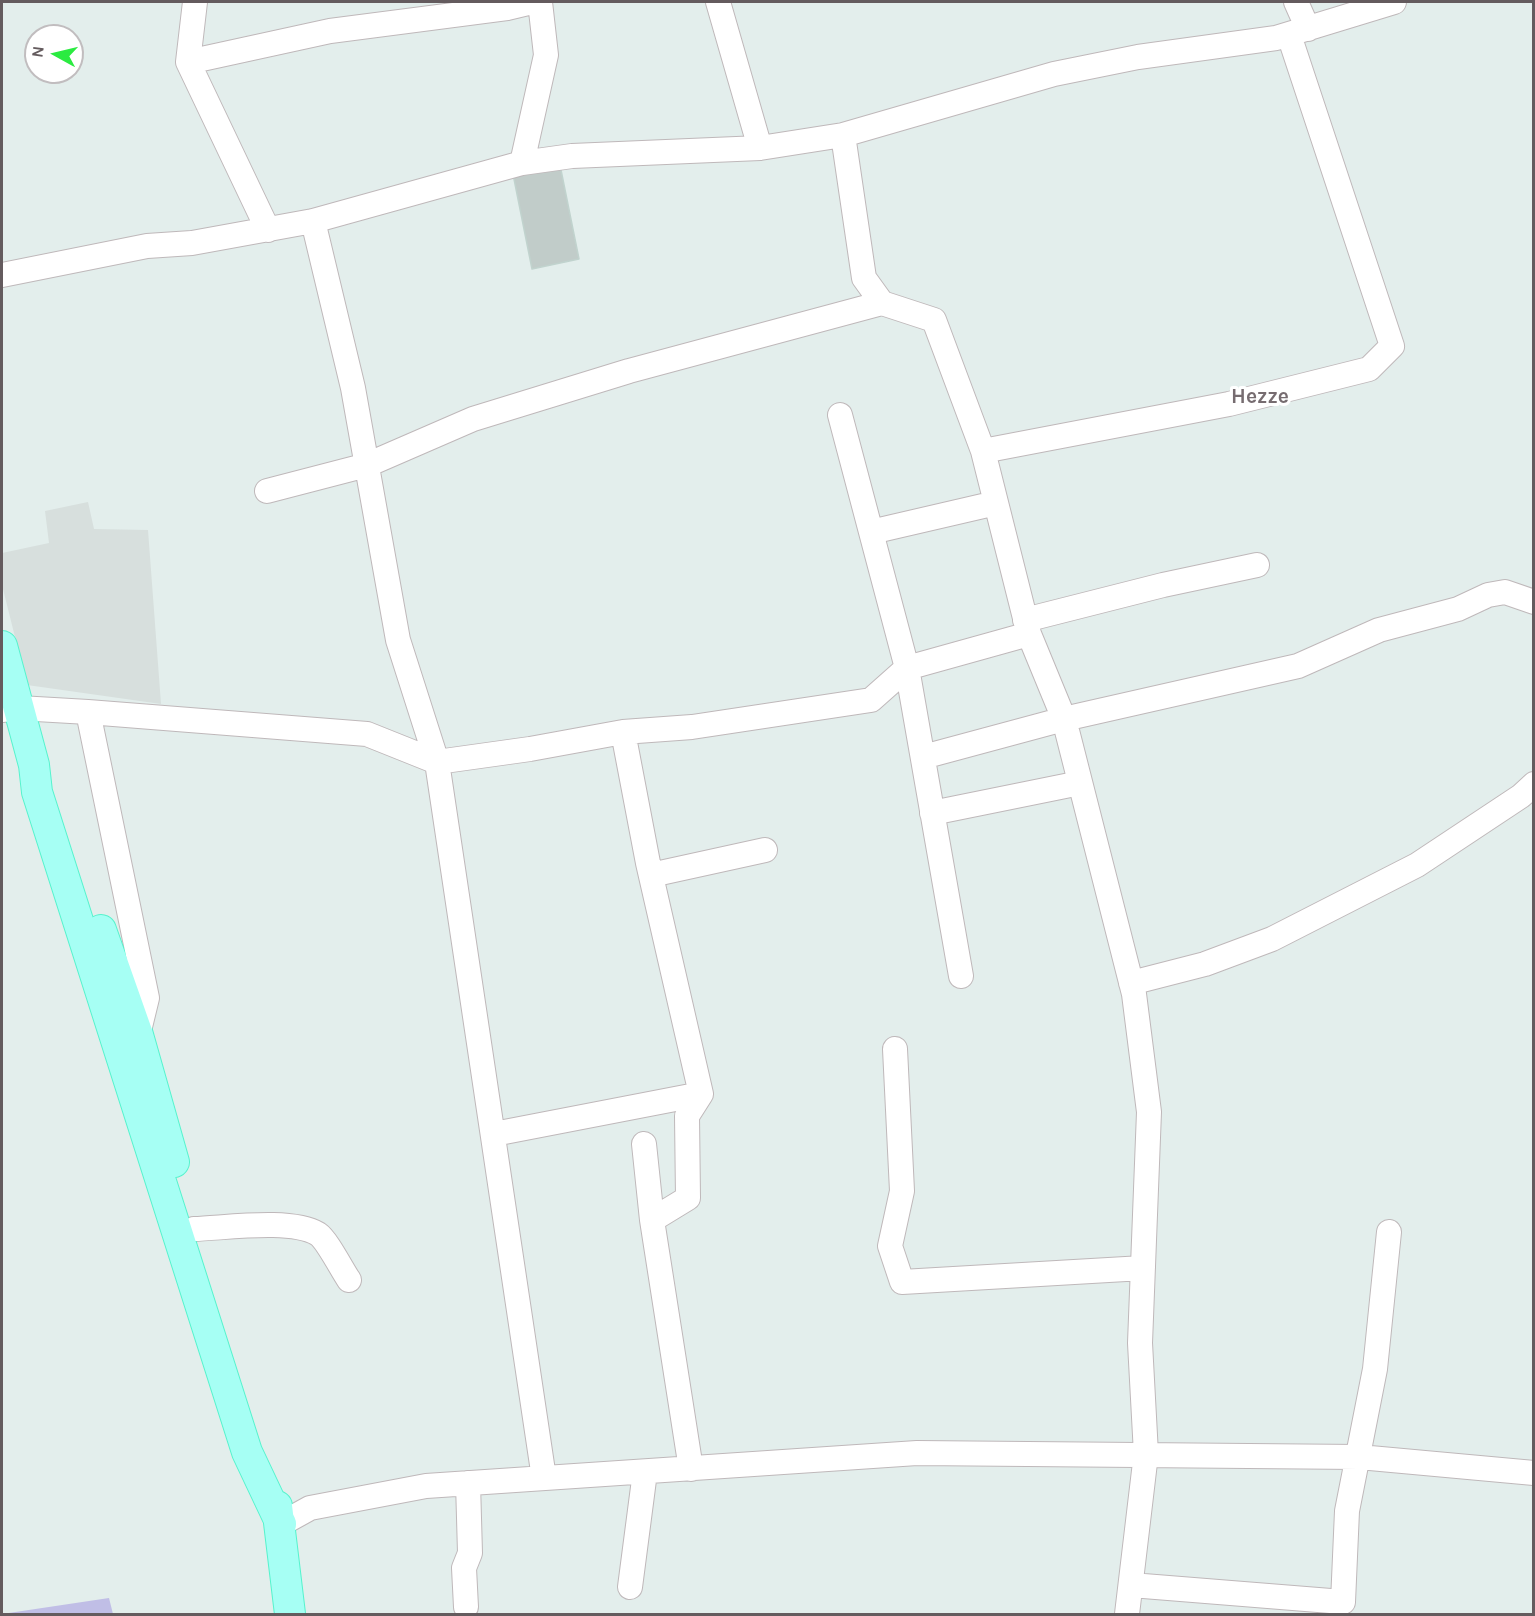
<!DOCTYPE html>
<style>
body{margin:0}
#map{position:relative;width:1535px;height:1616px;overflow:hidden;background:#e3eeec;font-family:Karla,sans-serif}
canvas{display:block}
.frame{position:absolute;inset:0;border:3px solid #645b5e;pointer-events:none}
.north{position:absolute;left:24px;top:24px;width:60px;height:60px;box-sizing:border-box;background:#fff;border:2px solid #c1bdbf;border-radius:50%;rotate:278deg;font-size:16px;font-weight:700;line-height:24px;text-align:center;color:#645b5e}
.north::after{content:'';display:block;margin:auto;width:21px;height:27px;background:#2beb41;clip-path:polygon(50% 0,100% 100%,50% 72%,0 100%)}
</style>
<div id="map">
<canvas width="1535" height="1616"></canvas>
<div class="frame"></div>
<div class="north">N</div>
</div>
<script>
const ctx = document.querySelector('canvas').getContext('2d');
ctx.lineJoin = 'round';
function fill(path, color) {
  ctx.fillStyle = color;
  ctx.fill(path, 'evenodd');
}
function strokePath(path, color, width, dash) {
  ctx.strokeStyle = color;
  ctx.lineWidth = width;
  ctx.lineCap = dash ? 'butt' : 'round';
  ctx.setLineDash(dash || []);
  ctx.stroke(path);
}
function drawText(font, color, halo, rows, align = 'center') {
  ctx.font = font + ' Karla,sans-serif';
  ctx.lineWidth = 6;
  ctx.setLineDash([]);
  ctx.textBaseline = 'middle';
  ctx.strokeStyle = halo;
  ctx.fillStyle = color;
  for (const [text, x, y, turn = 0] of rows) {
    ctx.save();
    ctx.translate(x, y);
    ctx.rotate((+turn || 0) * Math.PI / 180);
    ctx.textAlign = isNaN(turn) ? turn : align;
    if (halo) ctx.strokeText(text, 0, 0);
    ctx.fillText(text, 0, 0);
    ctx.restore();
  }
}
const industrial = new Path2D(`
 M88,502L94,529L148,530L161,704L27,685L2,585V553L49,543L45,511Z`);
const green = new Path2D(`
 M109,1598L113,1614H2Z`);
const building = new Path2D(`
 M560,165L579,259L532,269L513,174Z`);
const minor = new Path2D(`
 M195,2L188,62L268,230
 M718,2L760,148
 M1296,2L1308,29
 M188,62L330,31L507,8L532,2
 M843,135L864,278L882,303L934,320L983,451L1029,634L1064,719L1134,994L1149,1112L1140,1343L1146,1454L1127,1614
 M522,163L546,55L540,2
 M313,221L353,388L398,640L437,762L544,1478
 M2,275L147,246L192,243L313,221L522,163L572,156L760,148L843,135L1054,74L1138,57L1276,38L1394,2
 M840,415L907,668L961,976
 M983,451L1229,404L1369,369L1392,346L1289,35
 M267,491L367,465L473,419L629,371L882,303
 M871,532L996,503
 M1025,620L1163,585L1257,565
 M2,710L19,708L88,712L367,734L437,762L530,749L623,732L692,727L871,700L907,668L1029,634
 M88,712L147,998L138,1035L132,1037
 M623,732L648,863L701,1094L687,1116L688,1198L652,1220
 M923,757L1064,719L1298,666L1379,630L1458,609L1488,595L1505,592L1534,602
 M932,813L1080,783
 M651,875L765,850
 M1131,983L1205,964L1272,939L1417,865L1521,796L1534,784
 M895,1049L902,1191L890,1246L902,1282L1143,1268
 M494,1134L701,1094
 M644,1144L652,1220L691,1469
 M194,1229C226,1228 291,1218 318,1234C327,1240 342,1270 349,1280
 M281,1524L310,1508L426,1486L917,1453L1359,1457L1534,1473
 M1131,1585L1343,1602L1347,1511L1375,1369L1389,1232
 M630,1587L645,1472
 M466,1607L464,1568L470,1553L468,1483`);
const major = new Path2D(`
 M2,646L34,765L37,792L247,1452L281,1524
 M101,930L138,1035L174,1162
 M277,1506L290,1614`);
const quarterNames = [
 ["Hezze",1260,397]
];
fill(industrial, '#d7dfdd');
fill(green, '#c0bee6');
fill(building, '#c1ccc9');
strokePath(building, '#c1d3ce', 1.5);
strokePath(minor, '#bfb8ba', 26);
strokePath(major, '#56f3cd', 32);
strokePath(minor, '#fff', 24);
strokePath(major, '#a6fff4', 30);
drawText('bold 21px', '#766c70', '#fff', quarterNames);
</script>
